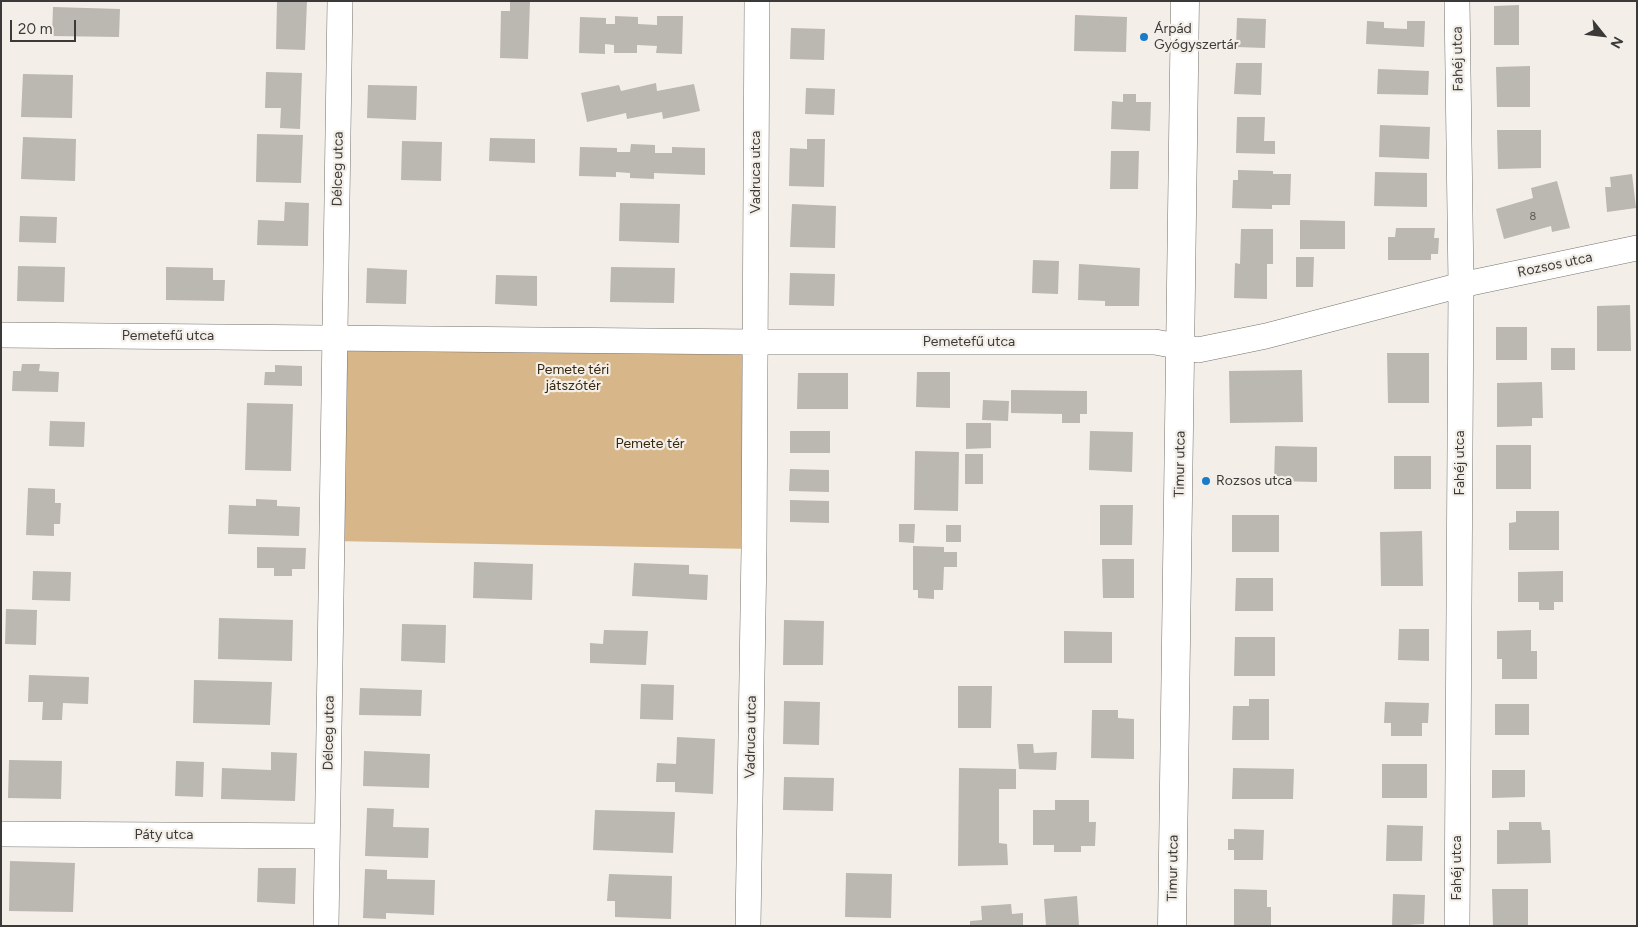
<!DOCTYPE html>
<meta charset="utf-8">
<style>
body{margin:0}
#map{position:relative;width:1638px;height:927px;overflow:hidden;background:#f3efe8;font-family:Figtree,sans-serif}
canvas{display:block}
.frame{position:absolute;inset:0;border:2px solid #3c3a38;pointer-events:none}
.north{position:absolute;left:1578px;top:10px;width:50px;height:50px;-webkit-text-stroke:4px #f3efe8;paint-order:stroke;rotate:119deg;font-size:14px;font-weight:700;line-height:20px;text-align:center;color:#3c3a38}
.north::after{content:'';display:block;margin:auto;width:18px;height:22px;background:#3c3a38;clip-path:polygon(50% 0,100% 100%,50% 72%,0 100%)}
.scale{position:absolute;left:10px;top:20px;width:66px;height:22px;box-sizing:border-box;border:2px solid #3c3a38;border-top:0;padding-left:6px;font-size:15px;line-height:18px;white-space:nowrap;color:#3c3a38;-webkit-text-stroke:4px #f3efe8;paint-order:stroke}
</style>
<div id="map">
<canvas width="1638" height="927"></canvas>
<div class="frame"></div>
<div class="north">N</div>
<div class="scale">20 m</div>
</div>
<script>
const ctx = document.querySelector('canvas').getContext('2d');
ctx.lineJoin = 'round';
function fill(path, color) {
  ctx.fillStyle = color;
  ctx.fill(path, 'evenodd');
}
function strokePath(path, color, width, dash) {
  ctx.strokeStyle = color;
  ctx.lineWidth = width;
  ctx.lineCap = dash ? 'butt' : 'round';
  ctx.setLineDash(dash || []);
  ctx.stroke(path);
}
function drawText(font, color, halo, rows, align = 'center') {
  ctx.font = font + ' Figtree,sans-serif';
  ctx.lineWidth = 4.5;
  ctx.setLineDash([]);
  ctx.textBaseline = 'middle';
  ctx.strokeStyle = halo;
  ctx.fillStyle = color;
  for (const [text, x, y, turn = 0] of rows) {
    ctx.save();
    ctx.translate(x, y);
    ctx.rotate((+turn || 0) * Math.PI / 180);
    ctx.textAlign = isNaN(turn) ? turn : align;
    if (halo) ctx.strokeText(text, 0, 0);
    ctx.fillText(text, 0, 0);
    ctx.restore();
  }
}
const green = new Path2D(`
 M336,338L755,342L754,549L332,541Z`);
const building = new Path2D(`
 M277,1H307L305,50L276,49Z
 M510,1H530L528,59L500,58L501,11H510Z
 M1519,5V45H1494V6Z
 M53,7L120,9L119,37L52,36Z
 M1075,15L1127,17L1126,52L1074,51Z
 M615,16L638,17V24L657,25V16H683L682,54L656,53L657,46L637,45V53H614V45L605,44V54L579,53L580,17L606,18V24H615Z
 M1237,18L1266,19L1265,48L1236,47Z
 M1367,21L1384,22V28L1407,29V21H1425L1424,47L1366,44Z
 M791,28L825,29L824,60L790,59Z
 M1236,63H1262L1261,95L1234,94Z
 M1530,66V107H1497L1496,67Z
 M1378,69L1429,71L1428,95L1377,94Z
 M266,72L302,73L300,129L280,128L281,108H265Z
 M23,74L73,75L72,118L21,117Z
 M656,83L657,91L694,84L700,111L663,119L662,112L627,119L626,113L587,122L581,93L619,85L621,91Z
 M368,85L417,86L416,120L367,118Z
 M806,88L835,89L834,115L805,114Z
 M1123,94H1136V102H1151L1150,131L1111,129L1112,101L1123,102Z
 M1237,117H1265L1264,141H1275V154L1236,153Z
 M1380,125L1430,127L1429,159L1379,157Z
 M1497,130H1541V168L1498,169Z
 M257,134L303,135L301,183L256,182Z
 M23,137L76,139L75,181L21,179Z
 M490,138L535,139V163L489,161Z
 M807,139H825L824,187L789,186L790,148L807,149Z
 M402,141L442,142L441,181L401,180Z
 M631,144L655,145V153H672V147L705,148V175L654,173V179L630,178V173L616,172V177L579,176L580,147L617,148V152H630Z
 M1111,151H1139L1138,189H1110Z
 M1238,170L1273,171V174H1291L1290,205H1272V209L1232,208L1233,180H1238Z
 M1375,172L1427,173V207L1374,206Z
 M1632,174L1636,208L1607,212L1605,187H1611L1610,177Z
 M1557,181L1570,228L1552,232L1551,226L1504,239L1496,209L1533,198L1531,188Z
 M285,202L309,203L308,246L257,245L258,220L284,221Z
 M620,203L680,204L679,243L619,241Z
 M792,204L836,206L835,248L790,247Z
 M20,216L57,217L56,243L19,242Z
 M1300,220L1345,221V249H1300Z
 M1396,228H1435L1434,238H1439L1438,254H1431V260H1388V237H1395Z
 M1241,229H1273V264H1267V299L1234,298L1235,263L1240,264Z
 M1296,257H1314L1313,287H1296Z
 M1033,260L1059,261L1058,294L1032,293Z
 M1079,264L1140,268L1139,306H1105V301L1078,300Z
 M18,266L65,267L64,302L17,301Z
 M166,267L213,268V280H225L224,301L166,300Z
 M611,267L675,268L674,303L610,302Z
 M367,268L407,270L406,304L366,303Z
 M790,273L835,274L834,306L789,305Z
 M496,275L537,276V306L495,304Z
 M1630,305L1631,351H1597V306Z
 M1496,327H1527V360H1496Z
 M1551,348H1575V370H1551Z
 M1387,353H1429V403H1388Z
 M22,364H40L39,371L59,372L58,392L12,391L13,371H21Z
 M275,365L302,366V386L264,385L265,372H275Z
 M1302,370L1303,422L1230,423L1229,371Z
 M917,372H950V408L916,407Z
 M798,373H848V409H797Z
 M1542,382L1543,418H1532V426L1497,427V383Z
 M1011,390L1087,391V414H1080V423H1062V414L1011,413Z
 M983,400L1009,401L1008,421L982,420Z
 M247,403L293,404L291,471L245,470Z
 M50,421L85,422L84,447L49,446Z
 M966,423H991V448L966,449Z
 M790,431H830V453H790Z
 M1090,431L1133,432L1132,472L1089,470Z
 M1496,445H1531V489H1496Z
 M1275,446L1317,447V482L1274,481Z
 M915,451L959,452L958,511L914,510Z
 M965,454H983V484H965Z
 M1394,456H1431V489H1394Z
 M790,469L829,470V492L789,491Z
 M28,488L55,489V503H61L60,524H54V536L26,535Z
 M256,499L277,500V506L300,507L299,536L228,534L229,505L256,506Z
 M790,500L829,501V523L790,522Z
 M1100,505H1133L1132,545H1100Z
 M1516,511H1559V550H1509V523L1516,522Z
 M1232,515H1279V552H1232Z
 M899,524H915L914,543L899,542Z
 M946,525H961V542H946Z
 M1422,531L1423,586H1381L1380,532Z
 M913,546L944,547V552H957V567H944L943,590H934V599L918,598V590H913Z
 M257,547L306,548L305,569H292V576H274V568H257Z
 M1102,559H1134V598H1103Z
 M474,562L533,564L532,600L473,598Z
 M634,563L689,565V574L708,575L707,600L632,596Z
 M33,571L71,572L70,601L32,600Z
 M1563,571V602H1554V610H1539V602H1518V572Z
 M1236,578H1273V611H1235Z
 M6,609L37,610L36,645L5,644Z
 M219,618L293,620L292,661L218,659Z
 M784,620L824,621L823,665H783Z
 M402,624L446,625L445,663L401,661Z
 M1399,629H1429V661L1398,660Z
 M604,630L648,631L646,665L590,663V643L603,644Z
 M1531,630V651H1537V679H1502V659H1497V631Z
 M1064,631L1112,632V663H1064Z
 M1235,637H1275V676H1234Z
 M29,675L89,677L88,704L63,703L62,720H42L43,702H28Z
 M194,680L272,682L270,725L193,723Z
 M641,684L674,685L673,720L640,719Z
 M958,686H992L991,728H958Z
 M360,688L422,690L421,716L359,715Z
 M1249,699H1269V740H1232L1233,706H1249Z
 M784,701L820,702L819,745L783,744Z
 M1385,702L1429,703L1428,723H1422V736H1391V723H1384Z
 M1495,704H1529V735H1495Z
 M1092,710H1118V718L1134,719V759L1091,758Z
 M677,737L715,739L713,794L675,792V782H656L657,763L676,764Z
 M1017,744H1033L1034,753L1057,752L1056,770L1019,769Z
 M364,751L430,754L429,788L363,786Z
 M271,752L297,753L295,801L221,799L222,768L271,770Z
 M9,760L62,761L61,799L8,798Z
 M176,761L204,762L203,797L175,796Z
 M1382,764H1427V798H1382Z
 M959,768L1016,769V789H999V843L1007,844L1008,865L958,866Z
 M1233,768L1294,769L1293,799H1232Z
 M1492,770H1525V797L1492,798Z
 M784,777L834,778L833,811L783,810Z
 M1055,800H1089V822H1096L1095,846H1081V852H1054V845H1033V810H1055Z
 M367,808L394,809L393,827L429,828L428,858L365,856Z
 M595,810L675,812L673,853L593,850Z
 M1509,822H1541L1542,830H1550L1551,863L1497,864V830H1509Z
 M1387,825L1423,826L1422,861H1386Z
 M1234,829L1264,830L1263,860H1234V850H1228V839H1234Z
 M10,861L75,863L73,912L9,911Z
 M258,868H296L295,904L257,902Z
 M365,869L387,870V879L435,880L434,915L386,913V919L363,918Z
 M846,873L892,874L891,918L845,917Z
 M609,874L672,876L671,919L615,917V901H607Z
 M1234,889L1267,890V907H1271V926L1234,925Z
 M1492,889H1528V925L1493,926Z
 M1393,894L1425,895L1424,924L1392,926Z
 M1077,896L1079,926H1046L1044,899Z
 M1011,904L1012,914L1023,913V926H970V921L982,920L981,906Z`);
const street = new Path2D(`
 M1,335L755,342H1155L1198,350L1266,336L1461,285L1637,248
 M1,834L327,836
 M326,926L340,1
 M748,926L754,549L757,1
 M1457,926L1461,285L1457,1`);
const secondary = new Path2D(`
 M1172,926L1185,1`);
const markers = [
 [1144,37,5,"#1a7cc8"],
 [1206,481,5,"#1a7cc8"]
];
const numberNames = [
 ["8",1533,217]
];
const poiNames = [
 ["Árpád",1154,29],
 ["Gyógyszertár",1154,45],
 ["Rozsos utca",1216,481]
];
const streetNames = [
 ["Fahéj utca",1458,59,-91],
 ["Délceg utca",338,169,-89],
 ["Vadruca utca",756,172,-90],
 ["Rozsos utca",1555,265,-12],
 ["Pemetefű utca",168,336],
 ["Pemetefű utca",969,342],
 ["Fahéj utca",1460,463,-90],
 ["Timur utca",1180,464,-89],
 ["Délceg utca",329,733,-89],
 ["Vadruca utca",751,737,-89],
 ["Páty utca",164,835],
 ["Timur utca",1173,868,-89],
 ["Fahéj utca",1457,868,-90]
];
const parkNames = [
 ["Pemete téri",573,370],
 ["játszótér",573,386],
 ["Pemete tér",650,444]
];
fill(green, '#d7b789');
fill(building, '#bbb7b1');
strokePath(street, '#76726c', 26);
strokePath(secondary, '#76726c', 29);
strokePath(street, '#fff', 25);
strokePath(secondary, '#fff', 28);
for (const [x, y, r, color] of markers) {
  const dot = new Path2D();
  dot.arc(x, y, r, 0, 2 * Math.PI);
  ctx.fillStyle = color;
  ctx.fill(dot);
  strokePath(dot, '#f3efe8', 2);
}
drawText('11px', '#5c5956', null, numberNames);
drawText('14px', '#3c3a38', '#f3efe8', poiNames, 'left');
drawText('14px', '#3c3a38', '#f3efe8', streetNames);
drawText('14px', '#36270d', '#f3efe8', parkNames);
</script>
